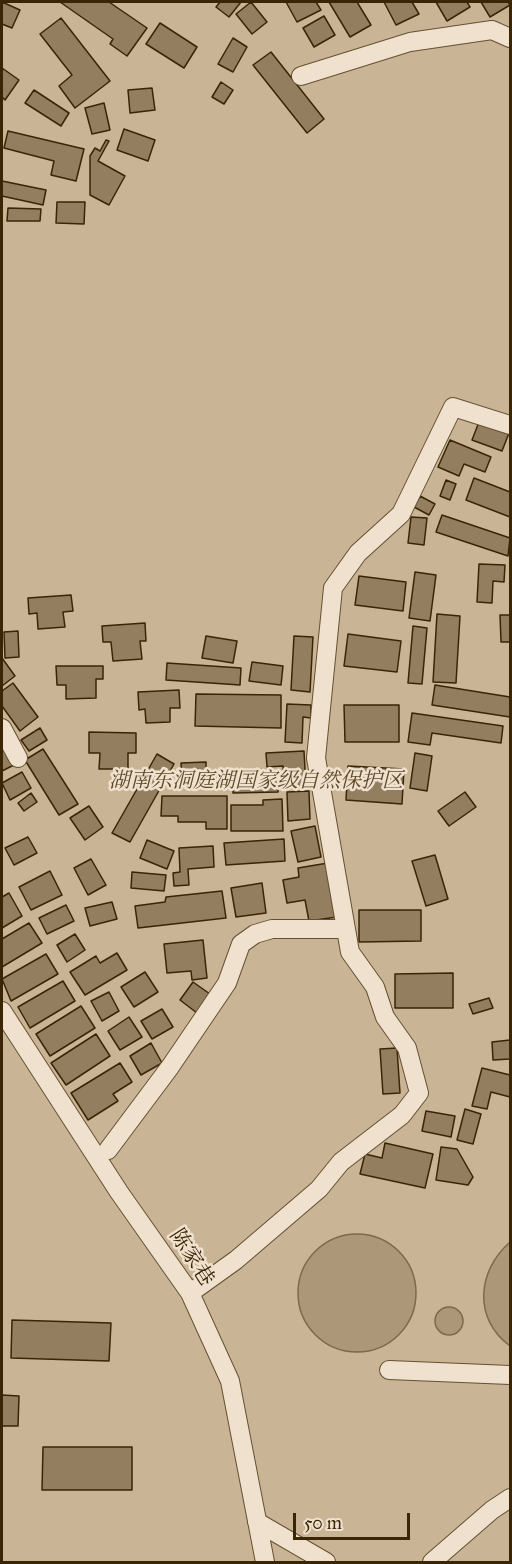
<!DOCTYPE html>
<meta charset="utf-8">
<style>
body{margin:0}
#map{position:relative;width:512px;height:1564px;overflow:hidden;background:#e6d1b4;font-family:"IM FELL Great Primer",serif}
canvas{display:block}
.frame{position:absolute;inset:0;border:3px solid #3a2504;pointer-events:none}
.scale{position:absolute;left:293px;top:1513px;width:117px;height:27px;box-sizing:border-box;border:3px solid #3a2504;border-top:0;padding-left:8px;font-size:18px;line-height:21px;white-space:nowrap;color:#3a2504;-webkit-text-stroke:4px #efe1ce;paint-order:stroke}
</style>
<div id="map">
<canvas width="512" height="1564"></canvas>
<div class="frame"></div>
<div class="scale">50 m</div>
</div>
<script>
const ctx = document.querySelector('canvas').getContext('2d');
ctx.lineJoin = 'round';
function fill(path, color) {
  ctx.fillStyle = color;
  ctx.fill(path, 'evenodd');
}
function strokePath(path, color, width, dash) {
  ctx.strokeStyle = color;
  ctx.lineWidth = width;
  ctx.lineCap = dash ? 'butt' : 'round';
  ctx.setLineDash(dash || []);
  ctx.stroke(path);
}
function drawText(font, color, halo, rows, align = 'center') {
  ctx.font = font + ' "IM FELL Great Primer","Noto Serif SC",serif';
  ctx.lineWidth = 5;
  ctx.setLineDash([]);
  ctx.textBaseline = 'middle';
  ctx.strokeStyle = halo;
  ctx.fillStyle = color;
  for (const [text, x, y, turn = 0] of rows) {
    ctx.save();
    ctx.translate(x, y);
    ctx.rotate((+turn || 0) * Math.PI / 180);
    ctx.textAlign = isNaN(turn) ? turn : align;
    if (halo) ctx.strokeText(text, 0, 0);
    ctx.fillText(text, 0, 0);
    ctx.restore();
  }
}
const green = new Path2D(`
 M2,2H510V1562H2Z`);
const water = new Path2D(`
 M298 1293a59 59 0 1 1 118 0a59 59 0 1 1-118 0Z
 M510,1242V1346C473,1319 477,1271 510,1242Z
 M435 1321a14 14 0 1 1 28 0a14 14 0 1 1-28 0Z`);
const building = new Path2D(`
 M2,2L20,10L12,28L2,24Z
 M60,2H109L147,28L127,56L110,44L113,39Z
 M220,2H241L229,17L216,7Z
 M251,2L267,22L252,34L236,14Z
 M286,2H316L321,10L297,22Z
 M329,2H357L371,25L350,37Z
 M384,2H412L419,14L396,25Z
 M436,2H467L470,7L447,21Z
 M481,2H508L510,5L490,17Z
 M324,16L335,35L314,47L303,28Z
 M61,18L110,81L75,108L59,86L72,75L40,34Z
 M160,23L197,47L184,68L146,44Z
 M233,38L247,47L233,72L218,64Z
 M271,52L324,119L307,133L253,65Z
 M2,68L19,80L5,100L2,97Z
 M221,82L233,90L224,104L212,97Z
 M152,88L155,110L130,113L128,90Z
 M34,90L69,113L61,126L25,103Z
 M104,103L110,130L92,134L85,108Z
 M124,129L155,140L148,161L117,150Z
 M8,131L84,149L76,181L51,175L54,161L4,148Z
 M106,140L109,141L98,161L125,176L109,205L90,195V156L95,148L100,151Z
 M2,181L46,190L43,205L2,196Z
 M57,202H85L84,224L56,223Z
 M8,208L41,209L40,221H7Z
 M479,422L509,433L502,451L472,440Z
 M450,440L491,457L485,472L464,464L459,476L438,467Z
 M474,478L510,492V517L466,500Z
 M446,480L456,484L450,500L440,496Z
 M420,496L435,504L429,515L414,507Z
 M442,515L510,538L508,556L436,532Z
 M411,517L427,518L424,545L408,543Z
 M479,564L505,565L504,582L493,581L492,603L477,602Z
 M415,572L436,575L430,621L409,618Z
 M359,576L406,582L403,611L355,605Z
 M71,595L73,611L63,612L65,627L38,629L37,613L29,614L28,598Z
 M437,614L460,616L456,683L433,682Z
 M500,615H510V642H501Z
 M145,623L146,641H140L142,659L113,661L111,642H103L102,626Z
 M413,626L427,628L422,684L408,683Z
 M18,631L19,657L5,658L4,632Z
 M348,634L401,641L397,672L344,666Z
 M206,636L237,641L233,663L202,658Z
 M294,636L313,637L310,692L291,690Z
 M2,658L15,676L2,686Z
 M252,662L283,666L281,685L249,681Z
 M167,663L241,668L240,685L166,680Z
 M56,666H103V679H96V698L66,699V685H57Z
 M13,683L38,717L20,731L2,706V691Z
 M435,685L510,697V717L432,705Z
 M179,690L180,708H170V722L146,723L145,709L139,710L138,692Z
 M196,694L281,695V728L195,726Z
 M287,704L311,705V718L303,717L302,743L285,742Z
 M344,705H399V742H345Z
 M412,713L503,726L501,743L432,733L430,745L408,742Z
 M40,728L47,740L29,751L21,740Z
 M89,732L136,733V753H128V769H99L100,753H89Z
 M2,742L14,765L2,771Z
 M43,749L78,804L59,815L25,760Z
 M304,751L306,787L284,788L283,766L267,767L266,753Z
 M415,753L432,756L427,791L410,788Z
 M157,754L174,764L130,842L112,833Z
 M206,762V773H216L217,784H182L181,763Z
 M348,766L404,769L402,804L346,800Z
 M22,772L31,788L10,800L2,783Z
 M278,772V792L233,793V773Z
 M309,791L310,819L288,821L287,792Z
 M465,792L476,807L449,826L438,811Z
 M31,793L37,802L24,811L18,803Z
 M162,796H227V829H206V822H178V816H161Z
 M282,799L283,831H231V805H263V800Z
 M89,806L103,827L85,840L70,818Z
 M315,826L321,857L298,862L291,831Z
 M28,837L37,853L14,865L5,848Z
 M284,839L285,861L226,865L224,843Z
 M147,840L174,851L167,869L140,858Z
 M213,846L214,867L188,869L189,885L174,886L173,873L180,872L179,848Z
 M435,855L448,899L426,906L412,861Z
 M91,859L106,885L88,895L74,868Z
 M328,863L337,917L309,921L305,900L287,903L283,880L299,877L298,868Z
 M50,871L62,895L31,910L19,887Z
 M132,872L166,875L164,891L131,888Z
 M262,883L266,913L236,917L231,888Z
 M222,891L226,918L138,928L135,906L165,902L166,897Z
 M9,893L22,916L2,928V897Z
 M112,902L117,919L90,926L85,908Z
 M66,905L74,921L47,934L39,918Z
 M359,910H421V941L359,942Z
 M29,923L42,943L2,967V939Z
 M75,934L85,950L67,962L57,945Z
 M203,940L207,978L192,980L191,971L167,973L164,944Z
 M117,953L127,970L85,995L70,972L96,956L100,963Z
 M46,954L58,974L11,1001L2,979Z
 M145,972L158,992L134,1007L121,987Z
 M453,973V1008H395V974Z
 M63,981L75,1001L30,1028L18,1007Z
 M193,982L210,994L197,1013L180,1000Z
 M109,992L119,1011L102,1021L91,1001Z
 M489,998L493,1008L473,1014L469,1004Z
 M81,1006L95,1028L50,1056L36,1034Z
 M162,1009L173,1027L152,1039L141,1021Z
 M129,1017L142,1037L120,1050L108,1031Z
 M96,1034L110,1056L66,1085L51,1063Z
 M510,1040V1059L493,1060L492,1042Z
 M151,1043L162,1063L141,1075L130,1056Z
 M397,1048L400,1093L383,1094L380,1049Z
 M120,1063L132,1082L113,1094L118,1101L88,1120L71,1093Z
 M482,1068L510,1075V1097L491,1092L487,1109L472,1106Z
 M465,1109L481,1114L473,1144L457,1140Z
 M426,1111L455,1116L451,1137L422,1131Z
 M385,1143L433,1154L425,1188L360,1174L365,1154L382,1158Z
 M441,1147L457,1149L473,1177L468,1185L436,1180Z
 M12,1320L111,1323L109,1361L11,1358Z
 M2,1395L19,1396L18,1426H2Z
 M43,1447H132V1490H42Z`);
const minor = new Path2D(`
 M301,76L410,42L492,30L510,38
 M2,728L18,758
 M2,1011L119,1192L190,1293L230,1381L265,1562
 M108,1150L170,1067L227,983L241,944L255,934L272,929H346
 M190,1293L236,1260L319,1189L341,1162L402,1115L419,1093L407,1048L385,1017L375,987L350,952L316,758L333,588L358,553L401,514L453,407L510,425
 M389,1370L510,1375
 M257,1522L326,1562
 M432,1562L492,1510L510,1498`);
const parkNames = [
 ["湖南东洞庭湖国家级自然保护区",256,782]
];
const streetNames = [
 ["陈家巷",191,1258,57]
];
fill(green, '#c9b496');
fill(water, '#ac9778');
strokePath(water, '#7e694a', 1.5);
fill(building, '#937e60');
strokePath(building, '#3a2504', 1.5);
strokePath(minor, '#655030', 20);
strokePath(minor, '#efe1ce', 18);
drawText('italic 21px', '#5e4928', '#efe1ce', parkNames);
drawText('21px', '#3a2504', '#efe1ce', streetNames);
</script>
